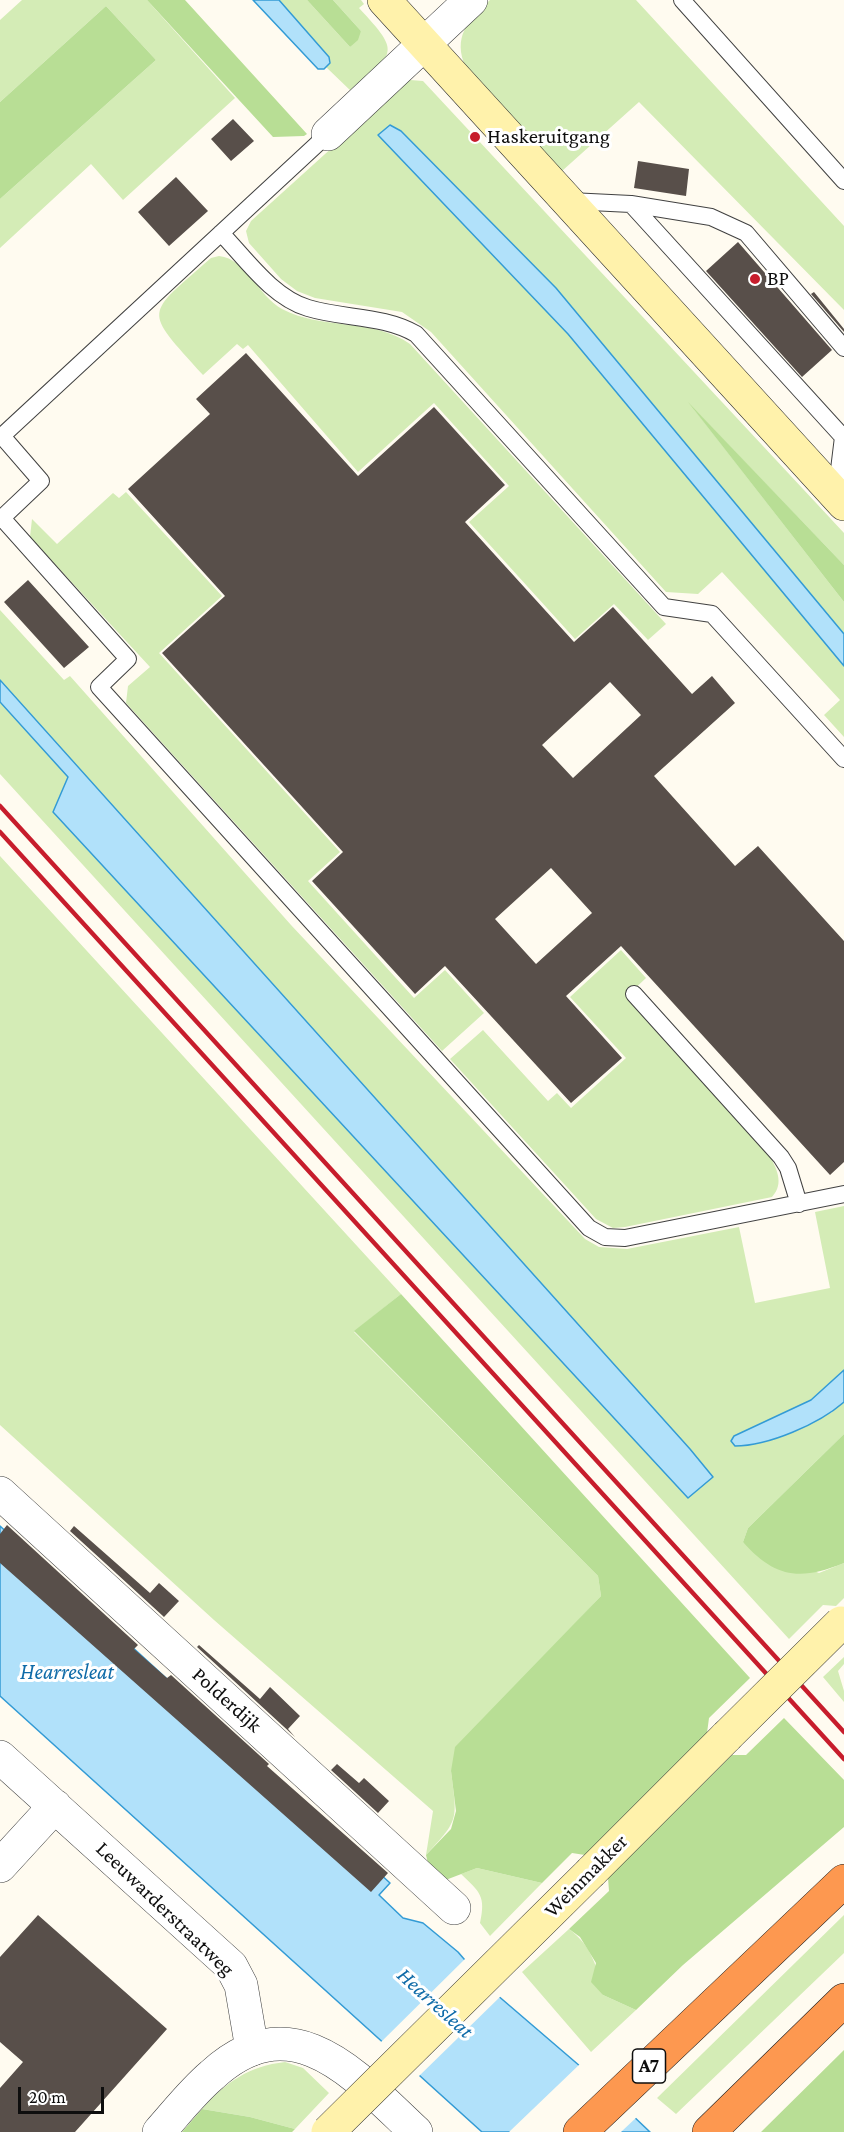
<!DOCTYPE html>
<style>
body{margin:0}
#map{position:relative;width:844px;height:2132px;overflow:hidden;background:#fffbf0;font-family:"Crimson Pro",serif}
canvas{display:block}
.scale{position:absolute;left:18px;top:2087px;width:86px;height:27px;box-sizing:border-box;border:3px solid #0e0e0e;border-top:0;padding-left:8px;font-size:18px;line-height:21px;white-space:nowrap;color:#0e0e0e;-webkit-text-stroke:4px #fff;paint-order:stroke}
</style>
<div id="map">
<canvas width="844" height="2132"></canvas>
<div class="scale">20 m</div>
</div>
<script>
const ctx = document.querySelector('canvas').getContext('2d');
ctx.lineJoin = 'round';
function fill(path, color) {
  ctx.fillStyle = color;
  ctx.fill(path, 'evenodd');
}
function strokePath(path, color, width, dash) {
  ctx.strokeStyle = color;
  ctx.lineWidth = width;
  ctx.lineCap = dash ? 'butt' : 'round';
  ctx.setLineDash(dash || []);
  ctx.stroke(path);
}
function drawText(font, color, halo, rows, align = 'center') {
  ctx.font = font + ' "Crimson Pro",serif';
  ctx.lineWidth = 6;
  ctx.setLineDash([]);
  ctx.textBaseline = 'middle';
  ctx.strokeStyle = halo;
  ctx.fillStyle = color;
  for (const [text, x, y, turn = 0] of rows) {
    ctx.save();
    ctx.translate(x, y);
    ctx.rotate((+turn || 0) * Math.PI / 180);
    ctx.textAlign = isNaN(turn) ? turn : align;
    if (halo) ctx.strokeText(text, 0, 0);
    ctx.fillText(text, 0, 0);
    ctx.restore();
  }
}
const green = new Path2D(`
 M22,0H147L235,98L123,200L91,164L0,248V199L156,60L106,6L0,102V20Z
 M279,0H307L350,47L361,31L333,0H361L364,4L359,8C402,54 394,51 353,93L326,67L330,63Z
 M490,0H636L844,226V310L639,102L562,171L466,68C452,37 468,20 490,0Z
 M410,80L423,81L844,533V565L693,408L844,602V634L556,288L401,131L379,136L568,334L844,666V737L824,715L840,700L722,572L698,594L666,592L431,332L402,312L315,298L297,291L281,279L249,243L246,231L251,221L398,88Z
 M219,256C247,259 258,296 282,309C321,330 374,318 410,344L666,624L648,640L614,604L575,639L469,522L509,486L434,403L358,472L248,345L243,349L237,344L203,375C143,308 144,317 211,258Z
 M126,492L222,596L159,653L340,852L308,881L414,998L445,970L484,1013L442,1051L126,703L128,686L150,667L30,537L32,519L57,544L113,493L119,498Z
 M0,610L64,680L70,676L291,925L585,1239L599,1247L627,1249L739,1227L755,1303L830,1288L815,1212L844,1206V1370L811,1400L775,1418L831,1413L844,1402V1434L748,1528L743,1542L819,1573L844,1563V1598L836,1606L823,1605L789,1639L0,774V702L68,777L53,812L688,1498L690,1449L0,680Z
 M0,856L401,1294L354,1332L598,1576L601,1596L558,1642L451,1771C457,1820 460,1819 426,1855L433,1811L214,1620L0,1425Z
 M621,950L646,978L626,997L769,1154C776,1168 785,1183 772,1197L625,1227L613,1228L596,1219L450,1059L483,1030L548,1101L557,1093L571,1108L626,1058L570,997Z
 M844,1657V1664L838,1671L844,1691V1702L823,1677Z
 M477,1868L542,1883L490,1936L480,1923C486,1896 480,1892 461,1874Z
 M844,1915V1953L676,2114L657,2098Z
 M569,1929C592,1946 598,1969 603,1995L636,2010L591,2052L522,1972Z
 M285,2062L303,2068L329,2093L295,2129L250,2117L202,2109C226,2082 249,2066 285,2062Z`);
const forest = new Path2D(`
 M147,0H185L307,134L304,136L273,137Z
 M307,0H333L361,31L358,40L350,47Z
 M106,6L156,60L0,199V102Z
 M688,402L844,565V602Z
 M401,1294L750,1678L709,1718L707,1733L585,1855L572,1853L542,1883L477,1868L443,1881L430,1872L426,1855L451,1829L456,1811L451,1771L455,1747L601,1596L598,1576L354,1331Z
 M844,1434V1563C800,1581 775,1578 743,1542L748,1528Z
 M784,1718L844,1780V1827L683,1965L636,2010L603,1995L591,1982L596,1963L580,1937L569,1929L609,1891L608,1878L732,1755H746Z
 M844,2050V2132H761Z
 M202,2109L250,2117L295,2129L292,2132H182Z`);
const water = new Path2D(`
 M253,0H279L329,57L330,63L324,69H318Z
 M390,125L401,131L556,288L844,634V666L568,334L378,135Z
 M0,680L690,1449L713,1477L688,1498L53,812L68,777L0,702Z
 M844,1370V1402C819,1424 768,1446 735,1446L731,1441L734,1436L811,1400Z
 M0,1526L390,1883L379,1895L403,1918L423,1923L458,1952L489,1988L588,2073L650,2132H482L0,1696Z`);
const pier = new Path2D(`
 M467,1957L502,1995L417,2078L379,2044Z
 M581,2063L638,2116L621,2132H509Z`);
const building = new Path2D(`
 M233,119L254,141L231,161L211,139Z
 M638,161L689,169L686,196L634,188Z
 M176,177L208,211L169,246L138,212Z
 M738,242L832,350L802,377L706,271Z
 M814,292L844,329V332L811,294Z
 M246,353L358,476L434,407L505,485L465,522L574,642L613,607L692,694L712,676L735,703L654,776L735,866L758,846L844,941V1162L830,1175L621,946L566,996L622,1058L571,1103L445,966L415,994L312,881L343,852L162,653L225,596L128,489L210,414L196,399ZM610,682L641,715L573,778L542,745ZM551,868L592,913L536,964L495,919Z
 M28,580L89,647L64,668L4,602Z
 M7,1525L138,1645L134,1649L167,1678L171,1675L269,1764L267,1766L388,1873L371,1892L0,1563V1534Z
 M74,1526L150,1593L159,1583L179,1601L164,1617L70,1531Z
 M199,1645L260,1699L270,1687L300,1716L288,1729L295,1737L197,1647Z
 M337,1764L359,1783L364,1778L389,1801L378,1813L331,1770Z
 M38,1915L167,2029L75,2132H0V2088L23,2062L0,2042V1957Z`);
const service = new Path2D(`
 M682,0L844,181
 M328,134L2,436L41,481L2,518L128,659L99,687L589,1228L605,1237L625,1238L844,1194
 M570,201L631,204L843,437L836,494
 M631,204L711,217L746,233L844,348
 M221,233C246,259 272,297 308,308C344,319 383,315 416,334L664,607L712,614L844,759
 M634,994L781,1157L788,1168L799,1204`);
const minor = new Path2D(`
 M328,134L471,0
 M0,1493L454,1908
 M0,1757L231,1966L241,1985L252,2049
 M0,1866L55,1806`);
const tertiary = new Path2D(`
 M159,2132C176,2113 192,2092 212,2075C293,2001 356,2076 416,2132`);
const secondary = new Path2D(`
 M384,0L844,504
 M591,1872L727,1736`);
const motorway = new Path2D(`
 M580,2132L844,1881
 M709,2132L844,2000`);
const rail = new Path2D(`
 M0,806L844,1732
 M0,832L844,1759`);
const secondaryBridge = new Path2D(`
 M727,1736L841,1623
 M328,2132L591,1872`);
const markers = [
 [475,137,6,"#c71d2c"],
 [755,279,6,"#c71d2c"]
];
const shields = [
 [649,2066,33]
];
const shieldNames = [
 ["A7",649,2066]
];
const poiNames = [
 ["Haskeruitgang",487,137],
 ["BP",767,279]
];
const streetNames = [
 ["Polderdijk",227,1700,42],
 ["Weinmakker",586,1876,-45],
 ["Leeuwarderstraatweg",165,1909,44]
];
const waterNames = [
 ["Hearresleat",67,1672],
 ["Hearresleat",435,2003,42]
];
fill(green, '#d4ecb6');
fill(forest, '#b8de95');
fill(water, '#b1e1fa');
strokePath(water, '#339bd5', 1.5);
fill(pier, '#fffbf0');
fill(building, '#584f4a');
strokePath(service, '#414141', 18);
strokePath(minor, '#414141', 34);
strokePath(tertiary, '#414141', 34);
strokePath(secondary, '#303030', 34);
strokePath(motorway, '#1f1f1f', 34);
strokePath(service, '#fff', 16);
strokePath(minor, '#fff', 33);
strokePath(tertiary, '#fff', 33);
strokePath(secondary, '#fff2ab', 33);
strokePath(motorway, '#fd9850', 33);
strokePath(rail, '#c71d2c', 4.5);
strokePath(secondaryBridge, '#303030', 34, []);
strokePath(secondaryBridge, '#fff2ab', 33);
for (const [x, y, r, color] of markers) {
  const dot = new Path2D();
  dot.arc(x, y, r, 0, 2 * Math.PI);
  ctx.fillStyle = color;
  ctx.fill(dot);
  strokePath(dot, '#fff', 2);
}
for (const [x, y, w] of shields) {
  const box = new Path2D();
  box.roundRect(x - w / 2, y - 17, w, 34, 4.5);
  ctx.fillStyle = '#fff';
  ctx.fill(box);
  strokePath(box, '#0e0e0e', 1.5);
}
drawText('bold 20px', '#0e0e0e', null, shieldNames);
drawText('21px', '#0e0e0e', '#fff', poiNames, 'left');
drawText('21px', '#0e0e0e', '#fff', streetNames);
drawText('italic 22px', '#0f6ba8', '#fff', waterNames);
</script>
